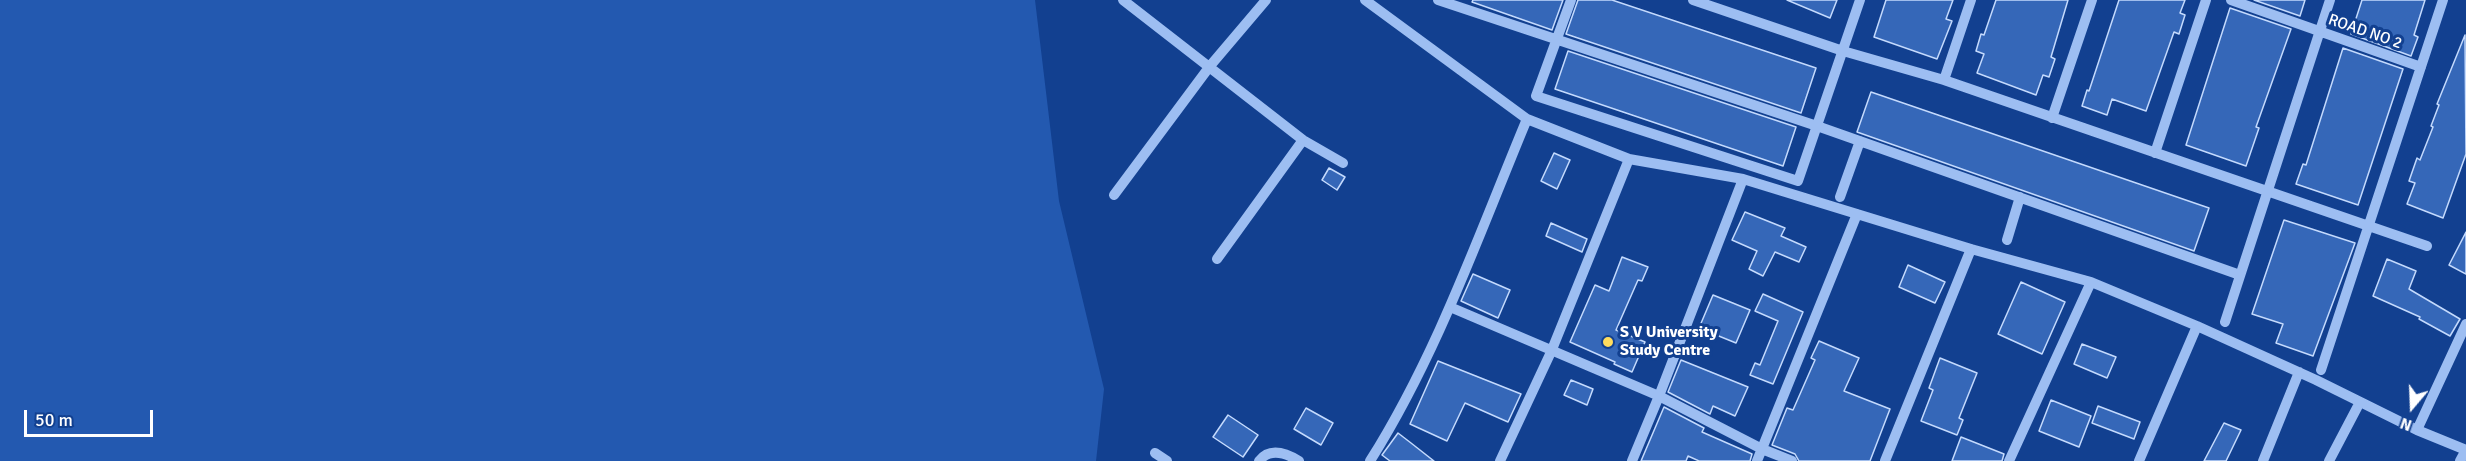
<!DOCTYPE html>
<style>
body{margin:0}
#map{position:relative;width:2466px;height:461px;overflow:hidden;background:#124090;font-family:Signika,sans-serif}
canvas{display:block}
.north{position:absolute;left:2382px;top:377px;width:60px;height:60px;-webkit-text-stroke:4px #124090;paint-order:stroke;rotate:199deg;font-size:16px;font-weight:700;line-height:24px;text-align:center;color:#fff}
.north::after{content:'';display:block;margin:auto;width:21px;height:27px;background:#fff;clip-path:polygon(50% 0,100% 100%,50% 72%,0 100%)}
.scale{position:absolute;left:24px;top:410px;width:129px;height:27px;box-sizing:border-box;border:3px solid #fff;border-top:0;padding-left:8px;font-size:18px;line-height:21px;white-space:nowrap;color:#fff;-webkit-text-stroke:4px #124090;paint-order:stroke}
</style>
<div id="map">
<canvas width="2466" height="461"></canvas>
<div class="north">N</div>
<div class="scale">50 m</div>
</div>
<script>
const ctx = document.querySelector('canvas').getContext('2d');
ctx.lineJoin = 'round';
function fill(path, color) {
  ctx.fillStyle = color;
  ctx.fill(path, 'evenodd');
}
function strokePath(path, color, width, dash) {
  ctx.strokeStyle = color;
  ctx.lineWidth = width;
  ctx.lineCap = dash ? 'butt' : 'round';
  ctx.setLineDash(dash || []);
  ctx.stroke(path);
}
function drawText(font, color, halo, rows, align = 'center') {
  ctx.font = font + ' Signika,sans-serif';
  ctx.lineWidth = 6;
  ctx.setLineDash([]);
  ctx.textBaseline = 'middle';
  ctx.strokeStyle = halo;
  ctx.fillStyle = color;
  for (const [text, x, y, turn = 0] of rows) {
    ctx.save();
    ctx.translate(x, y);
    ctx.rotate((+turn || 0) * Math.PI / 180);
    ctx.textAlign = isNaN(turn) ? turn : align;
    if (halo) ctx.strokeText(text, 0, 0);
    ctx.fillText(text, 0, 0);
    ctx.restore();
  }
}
const green = new Path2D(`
 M0,0H1035L1059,201L1104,389L1096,461H0Z`);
const building = new Path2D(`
 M1473,0H1563L1552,30L1472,2Z
 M1578,0H1612L1816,68L1801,113L1566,34Z
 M1787,0H1837L1830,18Z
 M1886,0H1953L1946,19L1952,21L1937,59L1874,37Z
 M1996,0H2068L2051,57L2055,59L2049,77L2043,75L2036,95L1977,73L1984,54L1976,51L1981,34L1984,35Z
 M2119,0H2185L2180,13L2185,15L2179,34L2174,32L2146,111L2112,99L2107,115L2082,106L2087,90L2089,91Z
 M2254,0H2305L2300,16Z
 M2362,0H2425L2414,35L2418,37L2411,56L2351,34Z
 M2230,8L2291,29L2256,127L2259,128L2246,166L2186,145Z
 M2465,35L2466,154L2443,218L2407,204L2415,183L2409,181L2417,158L2420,160L2433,127L2431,126L2439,105L2437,104Z
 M2343,48L2403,69L2358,205L2296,184L2303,164L2306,165Z
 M1568,51L1796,127L1783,166L1555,89Z
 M1871,92L2209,208L2194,251L1857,132Z
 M1554,153L1570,160L1557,189L1541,181Z
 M1329,168L1345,177L1337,190L1322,180Z
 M1745,212L1785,228L1781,236L1806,247L1799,262L1775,252L1763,276L1749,269L1757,251L1732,240Z
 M2284,220L2355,243L2313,356L2276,343L2283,324L2252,314Z
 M1551,223L1587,239L1582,252L1546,236Z
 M2466,232V274L2449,265Z
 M1622,257L1648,267L1642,281L1638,280L1616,330L1645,342L1632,372L1614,364L1615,362L1570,342L1595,285L1609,291Z
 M2387,259L2416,271L2409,289L2460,319L2450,336L2419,319L2420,317L2373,296Z
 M1908,265L1945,282L1935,303L1899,287Z
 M1473,274L1510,290L1498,318L1461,301Z
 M2021,282L2065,302L2042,354L1998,334Z
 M1763,294L1803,312L1773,384L1750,375L1755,363L1760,365L1778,321L1755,311Z
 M1713,295L1750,310L1736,343L1699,328Z
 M1819,341L1859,358L1844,391L1890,409L1870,461H1799L1795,454L1772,445L1787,408L1793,410L1815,360L1811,358Z
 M2082,344L2116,357L2107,378L2074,364Z
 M1940,358L1977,373L1959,418L1963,420L1957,435L1921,421L1933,390L1929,388Z
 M1681,360L1748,387L1735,416L1713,406L1710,414L1668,392Z
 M1438,361L1521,394L1508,422L1465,403L1447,441L1410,424Z
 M1571,380L1593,389L1587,405L1564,395Z
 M2051,400L2091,416L2079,447L2039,431Z
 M2098,406L2140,422L2134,439L2092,423Z
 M1664,407L1704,428L1702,432L1752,454L1750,461H1699L1688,456L1686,461H1641Z
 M1306,408L1333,423L1321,445L1294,429Z
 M1228,415L1258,435L1243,457L1213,437Z
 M2224,423L2241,430L2226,461H2204Z
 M1398,433L1411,443L1434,461H1390L1382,455Z
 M1961,437L2004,454L2002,461H1952Z`);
const minor = new Path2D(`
 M1123,0L1303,140L1343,163
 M1365,0L1527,119L1629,159L1743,179L1971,249L2091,282L2197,326L2316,380L2417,430L2466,450L2460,461
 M1438,0L1817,126L2240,275
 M1571,0L1536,96L1798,181L1860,0
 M1693,0L1843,51L1944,80L2427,246
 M2231,0L2421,67
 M1944,80L1971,0
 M2052,118L2092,0
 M2155,153L2206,0
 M1114,195L1210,66L1266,0
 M1840,197L1860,141
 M2007,240L2020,197
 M1217,259L1303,140
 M1450,307L1659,396L1762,449L1792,461
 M2225,322L2330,0
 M2321,370L2443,0
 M2417,430L2466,324
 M1155,453L1167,461
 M1259,461C1270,447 1286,453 1299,461
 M1370,461C1437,355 1479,234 1527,119
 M1500,461L1551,352L1629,159
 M1632,461L1659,396L1743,179
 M1757,461L1857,214
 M1885,461L1971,249
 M2009,461L2091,282
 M2139,461L2197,326
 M2263,461L2299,372
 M2329,461L2360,402`);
const markers = [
 [1608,342,6,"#ffdc5e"]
];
const streetNames = [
 ["ROAD NO 2",2365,32,19]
];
const poiNames = [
 ["S V University",1620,333],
 ["Study Centre",1620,351]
];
fill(green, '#2359b0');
fill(building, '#3567b8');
strokePath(building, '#c4dafd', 1.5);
strokePath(minor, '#9dbef2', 10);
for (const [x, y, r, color] of markers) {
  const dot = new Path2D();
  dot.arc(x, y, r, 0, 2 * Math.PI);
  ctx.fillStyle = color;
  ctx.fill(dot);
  strokePath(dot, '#124090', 2);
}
drawText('16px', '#fff', '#124090', streetNames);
drawText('bold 16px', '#fff', '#124090', poiNames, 'left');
</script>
